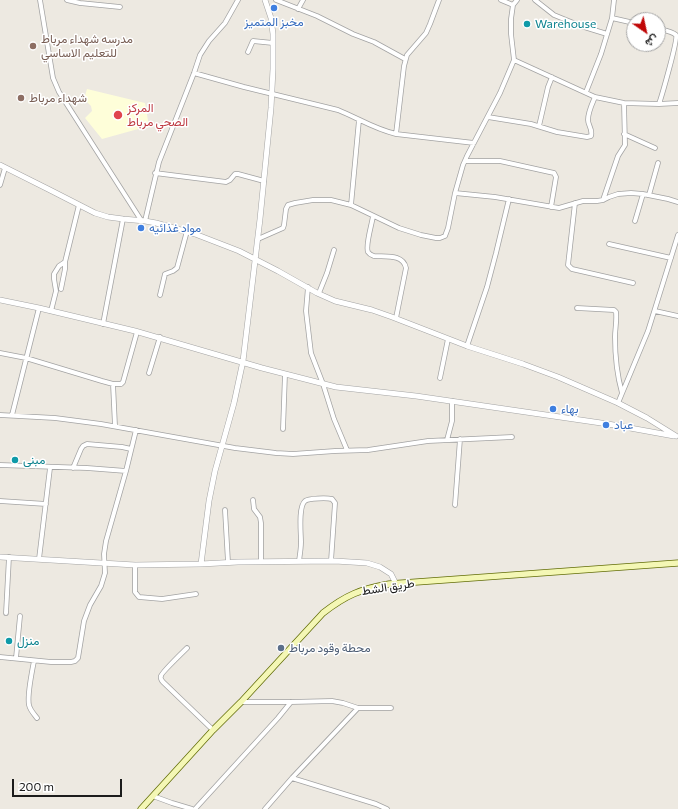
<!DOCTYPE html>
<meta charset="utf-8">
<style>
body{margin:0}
#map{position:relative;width:678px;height:809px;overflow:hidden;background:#ede9e1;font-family:Commissioner,Vazirmatn,sans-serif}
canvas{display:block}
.north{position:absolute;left:626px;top:12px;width:40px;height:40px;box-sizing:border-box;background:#fff;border:1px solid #a4a4a4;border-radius:50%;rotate:146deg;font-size:11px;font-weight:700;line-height:16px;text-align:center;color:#1c1c1c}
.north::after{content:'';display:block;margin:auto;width:14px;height:18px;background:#c00707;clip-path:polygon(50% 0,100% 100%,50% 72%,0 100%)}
.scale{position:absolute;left:12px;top:779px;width:110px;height:18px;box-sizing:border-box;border:2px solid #1c1c1c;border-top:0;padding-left:5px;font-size:12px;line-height:14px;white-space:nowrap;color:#1c1c1c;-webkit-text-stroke:3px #fff;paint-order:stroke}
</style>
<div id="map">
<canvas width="678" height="809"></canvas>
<div class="north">ش</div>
<div class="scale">200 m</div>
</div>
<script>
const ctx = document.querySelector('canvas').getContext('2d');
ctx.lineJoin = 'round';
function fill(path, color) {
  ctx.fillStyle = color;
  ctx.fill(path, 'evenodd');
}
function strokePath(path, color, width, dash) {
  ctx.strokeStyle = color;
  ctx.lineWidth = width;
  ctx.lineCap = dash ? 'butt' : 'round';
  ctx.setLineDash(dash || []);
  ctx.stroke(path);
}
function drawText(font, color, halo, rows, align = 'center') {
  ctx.font = font + ' Commissioner,Vazirmatn,sans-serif';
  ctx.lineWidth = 3;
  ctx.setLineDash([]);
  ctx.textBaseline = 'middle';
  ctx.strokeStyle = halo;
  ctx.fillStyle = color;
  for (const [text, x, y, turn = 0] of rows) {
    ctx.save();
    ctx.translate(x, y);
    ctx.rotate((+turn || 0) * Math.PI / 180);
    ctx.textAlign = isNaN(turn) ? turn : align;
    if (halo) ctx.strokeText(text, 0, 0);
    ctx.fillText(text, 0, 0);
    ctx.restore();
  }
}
const education = new Path2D(`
 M87,89L145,103L149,126L102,139L85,118L92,111L91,106L84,99Z`);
const minor = new Path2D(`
 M40,0L53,78L59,92L141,220
 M67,0L80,3L120,7
 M276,0L317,16L353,34L374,42L405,59
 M501,0L513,5
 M535,0L554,15L581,26L607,34
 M298,9L303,0
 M612,18L634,23
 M658,29C663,30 672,31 676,35C678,40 662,95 659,104
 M248,52L252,43L253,41L273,43
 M514,60L595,97L624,103L659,104L678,103
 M194,73L244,87L338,110C358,118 374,129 396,134L474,143
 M586,92L601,54L612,18L614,0
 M488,117L531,124L557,132L587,137L591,136C593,129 588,126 588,120C588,112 592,104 595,97
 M539,126L548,87L552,77
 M396,134L404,66L407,55L426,33L430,24L439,0
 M624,134L655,148
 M465,161H500L554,173L556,177L551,207
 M155,173L226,182L230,180L235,174H238L264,181
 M0,185L5,168
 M455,193L463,165L467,156L500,93L514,60L511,34V19L513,5L517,0
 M649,195L658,163
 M603,200L618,156L625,145L624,103
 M575,203L568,265L572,269L633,283
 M351,205L359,120
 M373,216C372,224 365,246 368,252C370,255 371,255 374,256C386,257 403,254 406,268L396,318
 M145,221L159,162L194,73L200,55L209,41L225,23L238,0
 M635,221L643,194
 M258,239L283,228L284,225L286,209L288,205L295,203L313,200H331L351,205L399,228L421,235L436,238H440L445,236L448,228L455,193L495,197L559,208L583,201H597L603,200L609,197L618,194L631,193L643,194L668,199L678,202
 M609,244L671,258
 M308,287L306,311L311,353L323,384L334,419L347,450
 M61,289L65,269V262
 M319,293L327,273L334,250
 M160,295L165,274L173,271L177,268L187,231
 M577,308L614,310L616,312C617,321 615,329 615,337C615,357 617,375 622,393
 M51,311L56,291L54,279V274L59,266L65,262L79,205
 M655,311L678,316
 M103,324L123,219
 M467,346L487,287L496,253L509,199
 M0,353L26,358L102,381L113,384L115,426
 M149,373L160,337
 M440,378L448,339
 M113,384H121L123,382L137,332
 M618,403L648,331L678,235
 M0,415L55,418L101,424L235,448L276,453L293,454L335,451L368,450L428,441L512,437
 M12,415L39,308
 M283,429L285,374
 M447,440L452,421V401
 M0,465L87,468L126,471
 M73,468L81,449L83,446L87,444L122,447L131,449
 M253,500L254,509L260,517L261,523V561
 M0,501L46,504
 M455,505L460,439
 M225,510L228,562
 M39,559L50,468
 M299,561C300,554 301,548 301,542C301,533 298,507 305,501C309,498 327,498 332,499L335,503L331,561
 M135,565V592L139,597L162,599L196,594
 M6,613L9,557
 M187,648C183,652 161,673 161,676C160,678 162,681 163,682L213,730
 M0,657L51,662H71L75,661L78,658L84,621L90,605L101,586L105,573L104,554L106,541L126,471L136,430
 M16,658L20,616
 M34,661C32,671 27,696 29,705C30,710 34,714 37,718
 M241,702H291L332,701L343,703L358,708H391
 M292,778L376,804L387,809
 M153,796L172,803L192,809
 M195,809L278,718L291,702
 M265,809L292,778L358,708`);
const tertiary = new Path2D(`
 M0,165L50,190L95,213L108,217L123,219L145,221L156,223L195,234L239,251L278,271L317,293L335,301L372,310L392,317L467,346L523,364L558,377L618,403L647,418L676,436
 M0,300L39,308L135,331L262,368L336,387L416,396L608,424L674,436
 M0,557L135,565L201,564L238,562L335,561L367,563L380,567L391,574L396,584
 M201,564L209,501L215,471L234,403L243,361L260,219L271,108L273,69V34L271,18L265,0`);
const secondary = new Path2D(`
 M141,809L213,730L241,702L323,613C346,595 361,589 389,584L678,563`);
const markers = [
 [274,8,4,"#3f7fe0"],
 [527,24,4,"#0f9aa8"],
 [33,46,4,"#8d6e63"],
 [21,98,4,"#8d6e63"],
 [118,115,5,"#e0444e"],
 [141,228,4,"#3f7fe0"],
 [553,409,4,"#3f7fe0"],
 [606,425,4,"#3f7fe0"],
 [15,460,4,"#0f9aa8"],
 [9,641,4,"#0f9aa8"],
 [281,648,4,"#5c6f8a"]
];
const shopNames = [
 ["مخبز المتميز",274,22,"center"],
 ["مواد غذائيه",149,228],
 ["بهاء",561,409],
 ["عباد",614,425]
];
const cultureNames = [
 ["Warehouse",535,24],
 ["مبنى",23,460],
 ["منزل",17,641]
];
const educationNames = [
 ["مدرسه شهداء مرباط",41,39],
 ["للتعليم الاساسي",41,53],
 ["شهداء مرباط",29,98]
];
const healthNames = [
 ["المركز",127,108],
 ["الصحي مرباط",127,122]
];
const streetNames = [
 ["طريق الشط",388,587,-9]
];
const serviceNames = [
 ["محطة وقود مرباط",289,648]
];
fill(education, '#fefed9');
strokePath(minor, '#a3a3a3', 5.5);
strokePath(tertiary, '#a3a3a3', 6);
strokePath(secondary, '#626d08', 7);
strokePath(minor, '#fff', 4);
strokePath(tertiary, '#fff', 5);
strokePath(secondary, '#f4f7b5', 5.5);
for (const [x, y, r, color] of markers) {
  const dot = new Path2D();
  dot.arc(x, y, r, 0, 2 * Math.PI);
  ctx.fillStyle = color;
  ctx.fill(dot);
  strokePath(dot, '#fff', 1.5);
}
drawText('12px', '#366cbe', '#fff', shopNames, 'left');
drawText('12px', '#0d838f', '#fff', cultureNames, 'left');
drawText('12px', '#785e54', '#fff', educationNames, 'left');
drawText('12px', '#be3a42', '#fff', healthNames, 'left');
drawText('12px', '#1c1c1c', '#fff', streetNames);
drawText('12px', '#4e5e75', '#fff', serviceNames, 'left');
</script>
